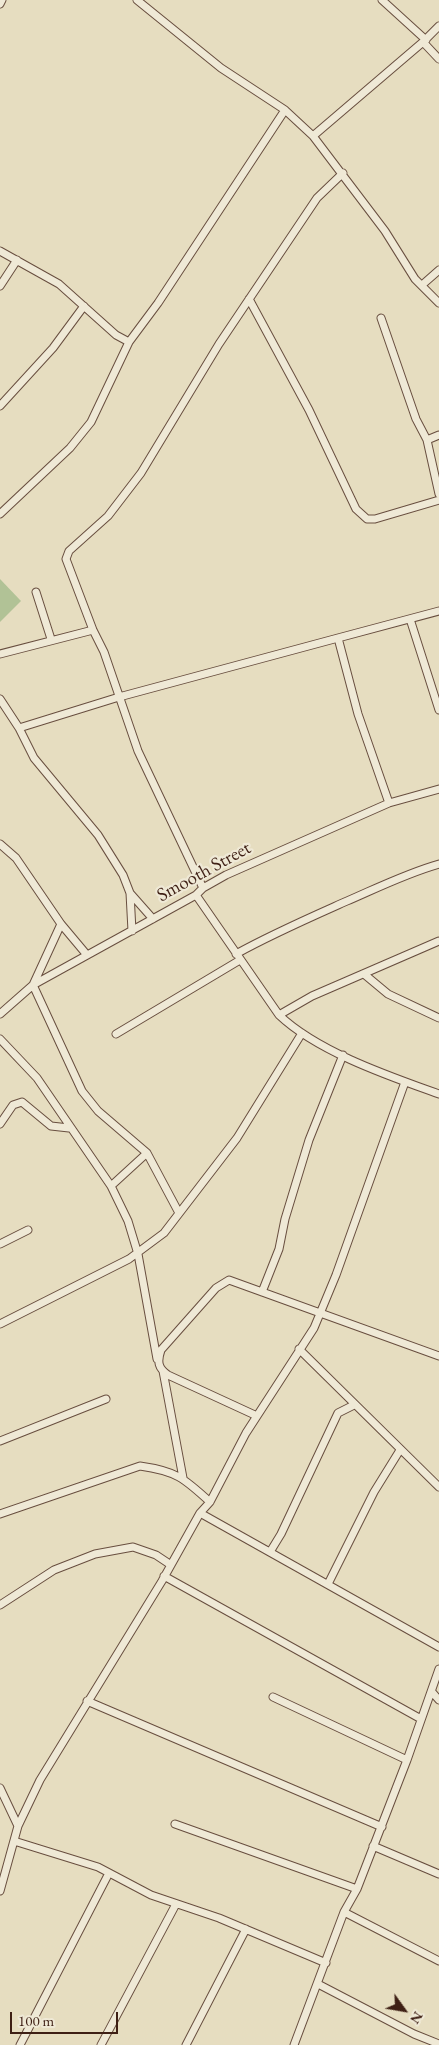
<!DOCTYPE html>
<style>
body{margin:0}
#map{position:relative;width:439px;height:2045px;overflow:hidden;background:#e6ddc0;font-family:"EB Garamond",serif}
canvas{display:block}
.north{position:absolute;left:379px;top:1985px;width:50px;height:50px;-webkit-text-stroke:4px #efe9d6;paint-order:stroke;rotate:122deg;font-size:14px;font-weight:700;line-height:20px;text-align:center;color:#3e1f14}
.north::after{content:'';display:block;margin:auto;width:18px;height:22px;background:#3e1f14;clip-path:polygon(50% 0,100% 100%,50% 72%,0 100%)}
.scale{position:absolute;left:10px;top:2012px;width:108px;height:22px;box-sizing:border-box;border:2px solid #3e1f14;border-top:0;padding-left:6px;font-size:15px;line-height:18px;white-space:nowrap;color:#3e1f14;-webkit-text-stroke:4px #efe9d6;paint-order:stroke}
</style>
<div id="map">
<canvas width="439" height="2045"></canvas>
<div class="north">N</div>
<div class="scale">100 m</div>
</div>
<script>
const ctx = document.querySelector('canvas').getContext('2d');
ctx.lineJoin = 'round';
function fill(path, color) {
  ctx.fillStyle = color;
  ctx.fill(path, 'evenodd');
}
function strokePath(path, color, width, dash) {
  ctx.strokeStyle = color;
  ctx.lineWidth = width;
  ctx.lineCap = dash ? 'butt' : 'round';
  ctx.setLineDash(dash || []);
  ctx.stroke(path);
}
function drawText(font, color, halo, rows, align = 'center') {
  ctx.font = font + ' "EB Garamond",serif';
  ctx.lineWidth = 4.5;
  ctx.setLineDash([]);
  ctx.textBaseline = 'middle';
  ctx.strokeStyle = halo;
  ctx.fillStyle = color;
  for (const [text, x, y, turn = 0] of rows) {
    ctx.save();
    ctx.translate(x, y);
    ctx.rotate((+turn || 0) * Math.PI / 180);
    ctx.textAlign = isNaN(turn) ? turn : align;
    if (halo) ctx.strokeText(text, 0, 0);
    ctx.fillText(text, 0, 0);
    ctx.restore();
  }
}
const green = new Path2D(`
 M0,579L21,601L0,622Z`);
const minor = new Path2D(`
 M137,0L221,68L285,110L313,136L385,231L415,279L439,303
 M382,0L426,40
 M0,4L2,0
 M423,42L439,59
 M313,136L423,42L439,26
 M0,251L59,284L116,335L129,342L158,303L285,110
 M422,285L439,270
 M0,286L17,260
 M249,299L309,410L356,509L367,519H375L439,500
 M381,318L416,419L427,440L439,494
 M0,406L53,348L84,306
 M427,440L439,435
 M0,514L70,448L91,422L129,342
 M36,592L51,639
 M410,619L439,710
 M338,638L439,611
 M0,654L93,630
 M0,699L19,728L34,758L98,835L123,875L130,893L132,931
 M19,728L119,697L338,638L358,714L389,803
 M0,844L16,858L61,924L87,955
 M203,888L138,751L104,652L93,630L66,559L69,551L108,516L141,473L219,344L317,198L343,173
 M130,893L153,919
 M196,895L279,1015C318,1052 389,1076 439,1094
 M61,924L33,985L82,1091L98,1111L147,1153L179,1213
 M236,954C272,934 309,918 347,901C377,888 407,873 439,864
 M364,974L388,994L439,1018
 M0,1014L33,985L196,895L203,888L226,875L389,803L439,789
 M279,1015L312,996L439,941
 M116,1034L240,960
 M0,1039L37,1078L111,1186L128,1221L138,1254L157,1359
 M0,1124L13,1105L22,1102L51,1126L69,1128
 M111,1186L147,1153
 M0,1244L28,1230
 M262,1292L279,1249L285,1219L309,1140L343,1055
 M0,1324L129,1259L164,1233L237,1138L302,1033
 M299,1349L439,1487
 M163,1371L183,1478
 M257,1416L168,1375C158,1368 157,1362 161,1350L216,1288L229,1280L439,1356
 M0,1441L106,1399
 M200,1513L439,1647
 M0,1514L140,1466C176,1471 184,1478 210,1502
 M270,1552L281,1534L338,1413L354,1405
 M164,1576L421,1719
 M328,1584L374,1492L400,1450
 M0,1605L54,1570L95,1554L133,1547L156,1555L171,1565
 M432,1692L439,1700
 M273,1697L407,1760
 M87,1701L382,1827
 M0,1788L18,1826
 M175,1824L357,1889
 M14,1841L98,1867L151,1895L219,1918L326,1963
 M373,1846L439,1874
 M0,1891L18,1826L40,1780L162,1581L200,1513L210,1502L246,1433L314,1328L336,1275L405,1082
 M344,1912L439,1961
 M318,1984L414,2034L439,2044
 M20,2045L109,1873
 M101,2045L176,1904
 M186,2045L246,1929
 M294,2045L344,1912L357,1889L407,1760L439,1669`);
const streetNames = [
 ["Smooth Street",204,872,-29]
];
fill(green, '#b1c296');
strokePath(minor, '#684e3f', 9);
strokePath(minor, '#efe9d6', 7);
drawText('19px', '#3e1f14', '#efe9d6', streetNames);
</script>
